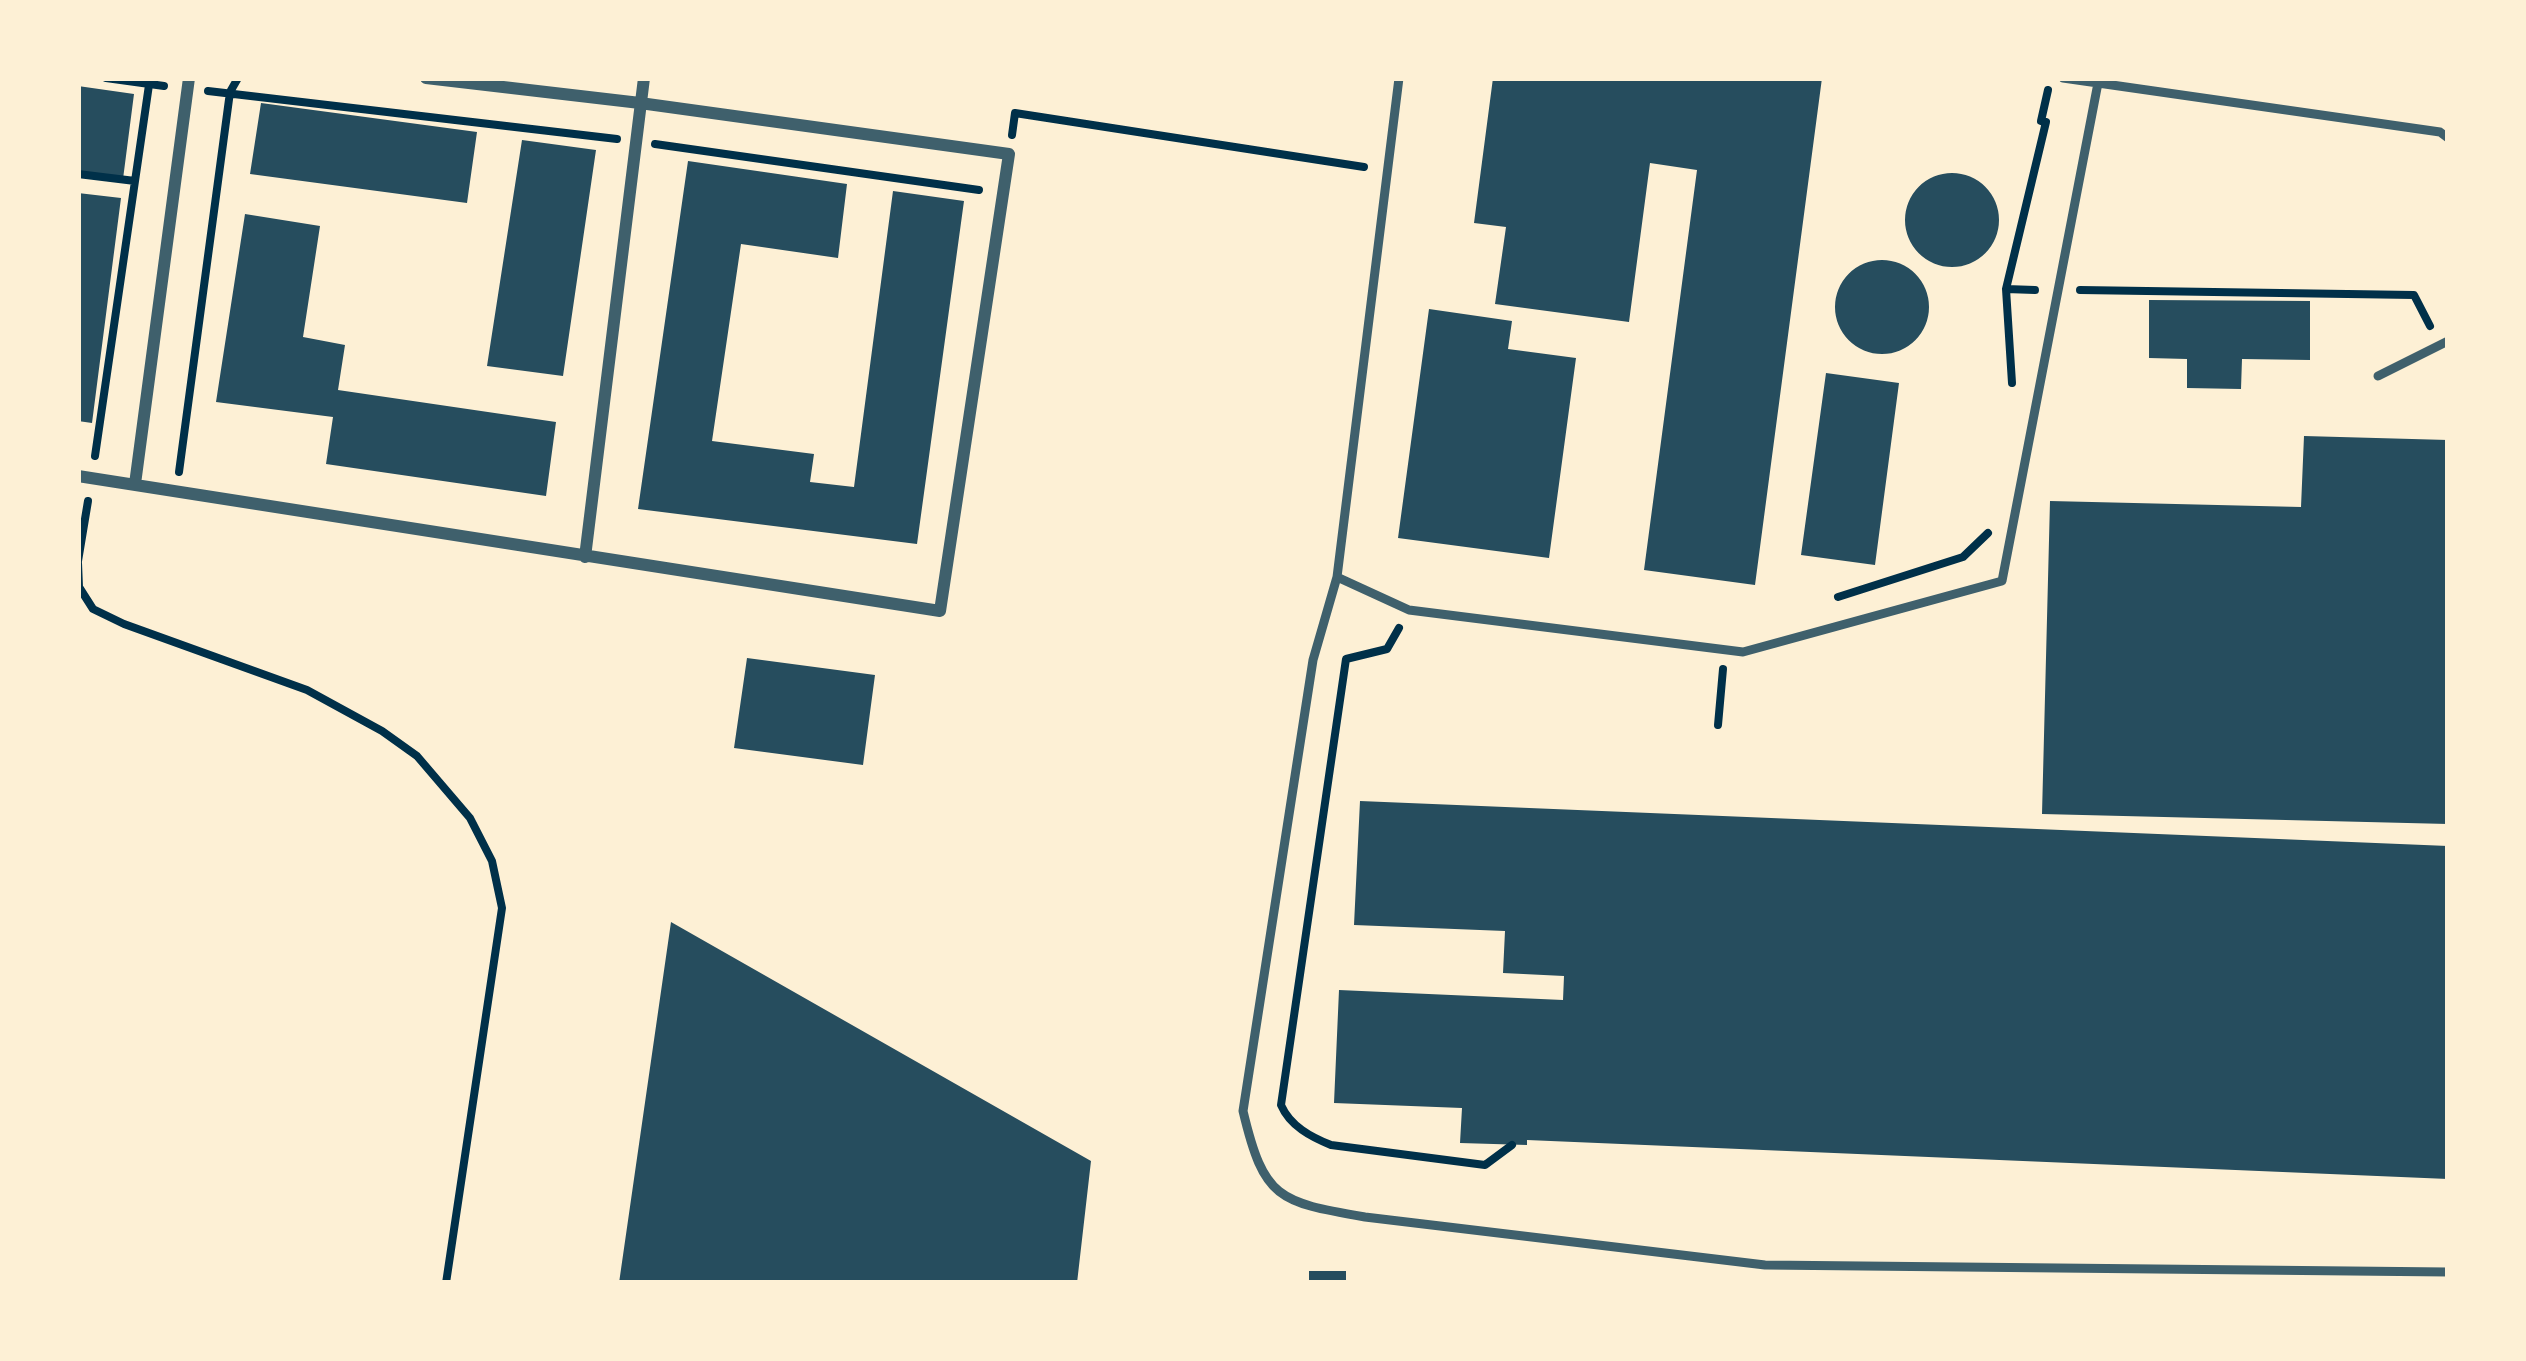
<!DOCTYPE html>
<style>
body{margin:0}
#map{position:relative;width:2526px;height:1361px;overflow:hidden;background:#fdf0d5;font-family:Inter,sans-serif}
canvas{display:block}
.frame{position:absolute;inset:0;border:81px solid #fdf0d5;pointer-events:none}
</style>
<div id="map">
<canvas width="2526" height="1361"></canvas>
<div class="frame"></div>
</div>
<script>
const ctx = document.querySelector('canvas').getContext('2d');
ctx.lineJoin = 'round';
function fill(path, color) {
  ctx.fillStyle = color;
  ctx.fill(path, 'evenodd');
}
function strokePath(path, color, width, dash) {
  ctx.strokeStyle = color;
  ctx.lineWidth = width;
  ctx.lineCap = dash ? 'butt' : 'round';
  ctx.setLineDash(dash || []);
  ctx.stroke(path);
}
const building = new Path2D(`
 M1493,78H1822L1755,585L1644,570L1697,170L1650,163L1629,322L1495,304L1506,227L1474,223Z
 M78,86L134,94L123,179L78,173Z
 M261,103L477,132L467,203L250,174Z
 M522,140L596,150L563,376L487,366Z
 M688,161L847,184L838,258L741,244L712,441L814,454L810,482L854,487L893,191L964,201L917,544L638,509Z
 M1905 220a47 47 0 1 1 94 0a47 47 0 1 1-94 0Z
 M78,193L121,198L92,423L78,421Z
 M245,214L320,226L303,337L345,345L338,390L556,422L546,496L326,464L333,417L216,402Z
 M1835 307a47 47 0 1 1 94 0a47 47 0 1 1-94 0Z
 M2149,300L2310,301V360L2242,359L2241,389L2187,388V359L2149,358Z
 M1429,309L1512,321L1508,349L1576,358L1549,558L1398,538Z
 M1826,373L1899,383L1875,565L1801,555Z
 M2304,436L2448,440V824L2042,814L2050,501L2301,507Z
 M747,658L875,675L863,765L734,748Z
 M1360,801L2448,846V1179L1527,1140V1145L1460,1143L1462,1108L1334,1103L1339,990L1563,1000L1564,976L1503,973L1505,931L1354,925Z
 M671,922L1091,1161L1077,1283H619Z
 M1309,1271H1346V1283H1309Z`);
const path = new Path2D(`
 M106,78L164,86
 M208,91L617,139
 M1012,135L1015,113L1364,167
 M655,144L979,190
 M78,174L135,181
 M2006,289L2035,290
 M2080,290L2414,295L2430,326
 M2012,383L2006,289L2046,122L2041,121L2048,90
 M95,456L150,78
 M179,472L230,92L238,78
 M78,561L88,501
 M78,563L79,587L93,609L124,624L307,690L382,731L417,756L470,818L492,861L502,908L446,1283
 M1838,597L1963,557L1988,533
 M1399,628L1387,649L1346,659L1281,1105C1290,1126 1311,1137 1331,1145L1485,1165L1512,1145
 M1718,725L1723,669`);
const service = new Path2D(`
 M1399,78L1337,577L1313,660L1243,1111C1264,1199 1278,1202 1365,1217L1765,1265L2448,1272
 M2098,83L2440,132L2448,138
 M2378,376L2448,341
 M1337,577L1409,610L1743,652L2002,581L2098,83L2063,78`);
const minor = new Path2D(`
 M78,476L940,611L1009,154L640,103L426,78
 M135,484L189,78
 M585,557L644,78`);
fill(building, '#264d5e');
strokePath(path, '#003049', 8);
strokePath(service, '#3f606c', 9);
strokePath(minor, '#3f606c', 12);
</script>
